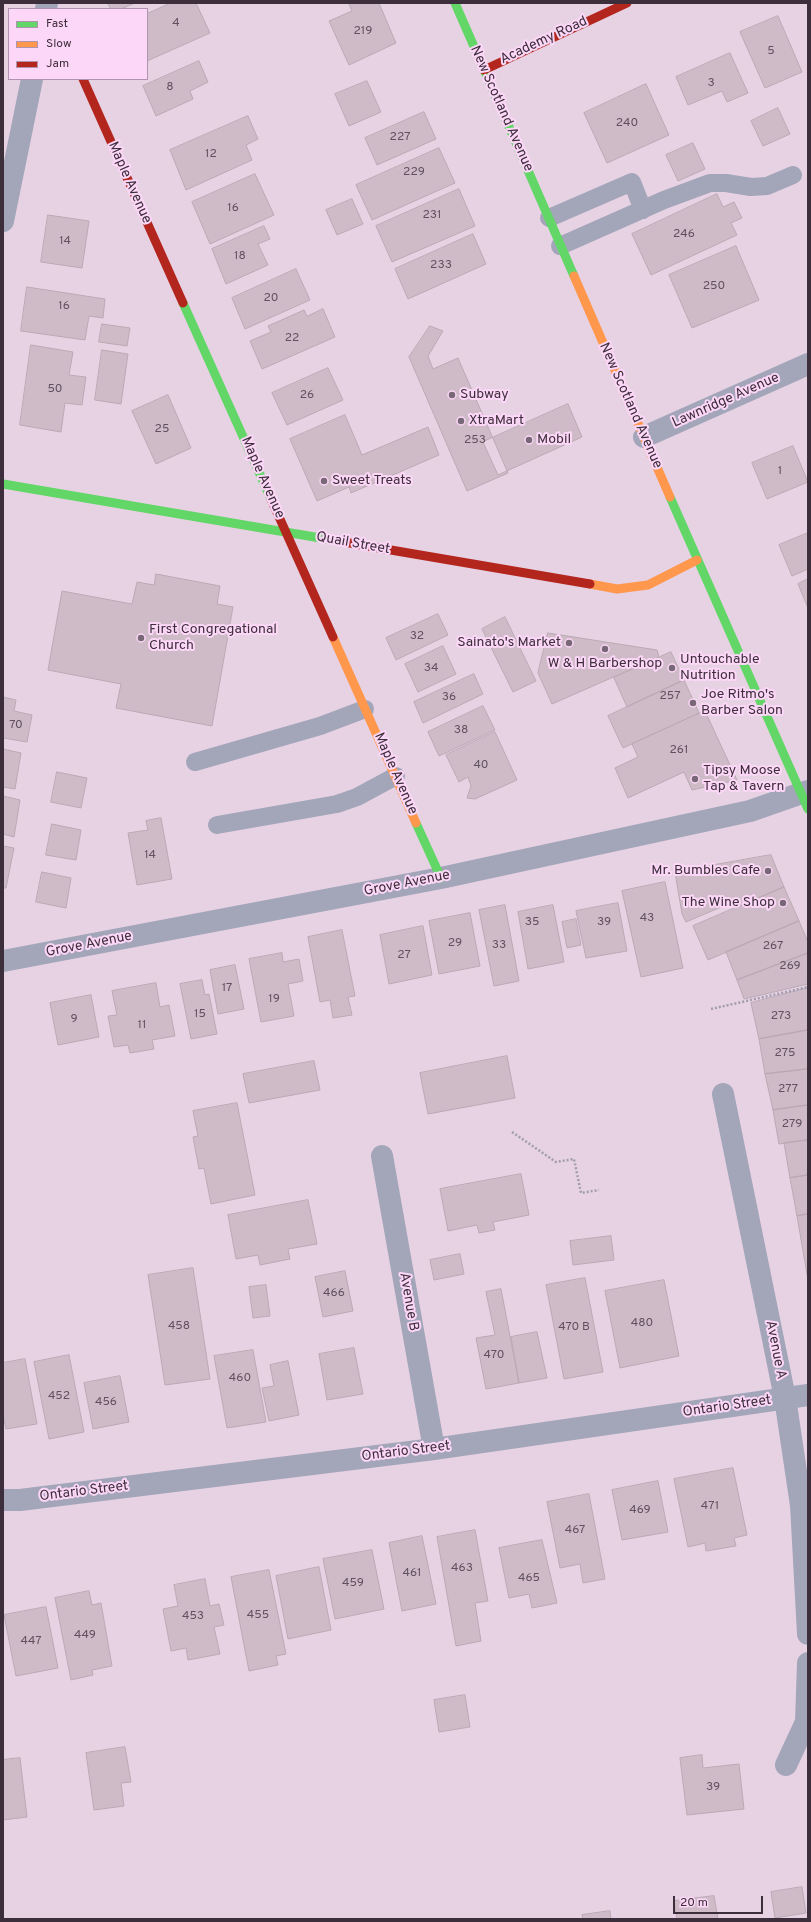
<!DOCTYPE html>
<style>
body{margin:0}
#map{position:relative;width:811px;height:1922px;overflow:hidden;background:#e7d2e4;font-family:Overpass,sans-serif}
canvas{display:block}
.frame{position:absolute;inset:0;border:4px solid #3d2e3b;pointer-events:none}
.legend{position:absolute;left:8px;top:8px;width:140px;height:72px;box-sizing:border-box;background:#fcd7f7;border:1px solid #b093ac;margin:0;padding:5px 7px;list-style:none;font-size:12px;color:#3d2e3b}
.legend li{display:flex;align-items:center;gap:8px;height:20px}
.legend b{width:20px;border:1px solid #b093ac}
.scale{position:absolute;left:673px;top:1896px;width:90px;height:18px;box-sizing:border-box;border:2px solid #3d2e3b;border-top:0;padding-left:5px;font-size:12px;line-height:14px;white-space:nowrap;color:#3d2e3b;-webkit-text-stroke:3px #fcd7f7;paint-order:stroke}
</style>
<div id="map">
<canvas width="811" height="1922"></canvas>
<div class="frame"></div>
<ul class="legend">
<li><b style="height:5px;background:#63d668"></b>Fast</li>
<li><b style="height:5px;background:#ff974d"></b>Slow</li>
<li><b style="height:5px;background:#b3261e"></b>Jam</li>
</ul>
<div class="scale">20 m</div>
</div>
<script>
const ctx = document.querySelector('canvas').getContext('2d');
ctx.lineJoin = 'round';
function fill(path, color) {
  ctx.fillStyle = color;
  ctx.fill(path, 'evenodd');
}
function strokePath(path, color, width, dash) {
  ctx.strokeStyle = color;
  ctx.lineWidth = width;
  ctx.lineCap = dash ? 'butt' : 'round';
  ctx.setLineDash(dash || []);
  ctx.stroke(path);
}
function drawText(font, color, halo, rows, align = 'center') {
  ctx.font = font + ' Overpass,sans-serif';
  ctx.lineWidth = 4;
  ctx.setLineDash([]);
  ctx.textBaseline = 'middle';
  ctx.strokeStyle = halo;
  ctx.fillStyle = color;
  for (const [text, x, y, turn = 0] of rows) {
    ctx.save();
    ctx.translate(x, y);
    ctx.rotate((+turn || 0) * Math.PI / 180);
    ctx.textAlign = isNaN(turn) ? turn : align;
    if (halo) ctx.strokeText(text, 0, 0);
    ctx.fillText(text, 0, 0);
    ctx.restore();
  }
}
const building = new Path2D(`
 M108,3H135L121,9H111Z
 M171,3H196L210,33L147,61V14Z
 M352,3H379L396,43L349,65L329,21L352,11L349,4Z
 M778,16L802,72L765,88L740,32Z
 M730,53L748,93L727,102L722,91L688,105L676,77Z
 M199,61L208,82L190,91L193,99L156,116L143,86Z
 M367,81L381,112L349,126L335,94Z
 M646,84L669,135L607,163L584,113Z
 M778,108L790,134L763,146L751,121Z
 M424,112L436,139L377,165L365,138Z
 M248,116L258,139L246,145L252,160L186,190L170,150Z
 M693,143L705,169L678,181L666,155Z
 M439,148L455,183L372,220L356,185Z
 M255,174L274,215L210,244L192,202Z
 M459,189L475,226L392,262L376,226Z
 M717,194L723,207L734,202L742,218L731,223L737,235L651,275L632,234Z
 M352,199L363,224L337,235L326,210Z
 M48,215L89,221L82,268L41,262Z
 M264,226L270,239L258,244L268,265L226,284L212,249Z
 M473,234L486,264L408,299L395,269Z
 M736,246L759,300L692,328L669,275Z
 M296,269L310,300L245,329L232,298Z
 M27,287L105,299L103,318L89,316L85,340L21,331Z
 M323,309L335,337L262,369L250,341L271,332L268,326L304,310L307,316Z
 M102,324L130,328L127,346L99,342Z
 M430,326L443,331L428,356L433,369L458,358L508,473L467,491L409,357Z
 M31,345L73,352L69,375L86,377L82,405L65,403L61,432L20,425Z
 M102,350L128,354L121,404L95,400Z
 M328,368L343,400L287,425L272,393Z
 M168,395L191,448L156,464L132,411Z
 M568,404L582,437L498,475L483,442Z
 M345,415L362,455L428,427L439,455L351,493L349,487L317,501L290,439Z
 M793,446L808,482L767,499L752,463Z
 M808,533V569L792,576L779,545Z
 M156,574L220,586L217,604L233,607L212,726L116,708L121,684L48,670L62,591L132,604L137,582L154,585Z
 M808,579V608L798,584Z
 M438,614L448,635L396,660L386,638Z
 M505,617L536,681L513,692L482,629Z
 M548,633L657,650L659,657L552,704L538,673Z
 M443,646L456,674L418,692L405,664Z
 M671,652L684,680L627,707L614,678Z
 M474,674L483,694L423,723L414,702Z
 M684,680L699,713L623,748L608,716Z
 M3,697L16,700L14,711L32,715L27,742L3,738Z
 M483,706L495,730L439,756L428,732Z
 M705,711L737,780L692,790L684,772L628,798L615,768L638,757L632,744Z
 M495,732L517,780L475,799L467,798L471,786L468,777L459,782L446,755Z
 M3,749L21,753L15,789L3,787Z
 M57,772L87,778L81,808L51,802Z
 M3,796L20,800L14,837L3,834Z
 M161,818L172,879L137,885L128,833L148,830L146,821Z
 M52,824L81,830L76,860L46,855Z
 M3,846L14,848L6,888H3Z
 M771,855L784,887L736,908L733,902L686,922L682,914L675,872Z
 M42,872L71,878L66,908L36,902Z
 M665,882L683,968L641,977L622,891Z
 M784,887L799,921L708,960L693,926Z
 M618,903L627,951L586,958L576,911Z
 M505,905L519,981L494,986L479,910Z
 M553,905L564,962L528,969L518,912Z
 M470,913L480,966L439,974L429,921Z
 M576,919L581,945L567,948L562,922Z
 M799,921L808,942V953L737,980L726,952Z
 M423,926L432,975L389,984L380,935Z
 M342,930L355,996L348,997L352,1015L333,1018L330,1000L320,1002L308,937Z
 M282,953L283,962L299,959L303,981L288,984L294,1016L261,1022L249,959Z
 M808,953V984L744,999L737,980Z
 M235,965L244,1009L218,1014L210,970Z
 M202,980L205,995L209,994L217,1034L191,1039L180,984Z
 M156,983L160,1007L169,1005L175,1036L152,1040L154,1049L130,1053L128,1045L114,1047L108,1016L117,1015L112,991Z
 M808,988V1030L759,1039L751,1003Z
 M91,995L99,1037L58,1045L50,1003Z
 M808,1030V1069L765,1074L759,1039Z
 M507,1056L515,1098L428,1114L420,1073Z
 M314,1061L320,1090L249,1103L243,1074Z
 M808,1069V1105L773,1110L765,1074Z
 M237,1103L255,1195L211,1204L204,1168L199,1169L193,1137L198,1136L193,1111Z
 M808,1105V1140L779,1144L773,1110Z
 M808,1140V1175L790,1178L784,1143Z
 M521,1174L529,1215L493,1222L495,1230L479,1233L477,1225L448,1231L440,1189Z
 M808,1175V1214L797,1216L790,1178Z
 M308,1200L317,1244L288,1249L290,1259L260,1265L258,1255L236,1259L228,1215Z
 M808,1214V1280L797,1216Z
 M611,1236L614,1260L573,1265L570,1241Z
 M460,1254L464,1274L434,1280L430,1260Z
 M193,1268L210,1379L165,1385L148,1275Z
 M345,1271L353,1311L323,1317L315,1277Z
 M585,1278L603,1372L564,1379L546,1285Z
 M664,1280L679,1356L620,1368L605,1291Z
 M266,1285L270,1316L253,1318L249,1287Z
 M501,1289L519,1383L486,1389L476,1338L495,1335L486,1292Z
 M537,1332L547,1378L519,1383L511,1337Z
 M354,1348L363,1394L327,1400L319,1354Z
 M253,1350L266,1422L227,1428L214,1356Z
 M69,1355L84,1432L49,1439L34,1362Z
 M25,1359L37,1424L6,1429L3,1415V1363Z
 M288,1361L299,1415L269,1421L262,1388L274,1386L270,1365Z
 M120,1376L129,1422L93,1429L84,1383Z
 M733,1468L747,1535L734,1538L736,1546L706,1551L705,1543L688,1547L674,1479Z
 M658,1481L668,1532L622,1540L612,1490Z
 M589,1494L605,1579L583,1583L580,1564L560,1568L547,1502Z
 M475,1530L488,1601L475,1603L481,1641L456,1646L437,1537Z
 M422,1536L436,1604L402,1611L389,1543Z
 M542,1540L557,1603L532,1608L529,1594L509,1598L499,1548Z
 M372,1550L384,1609L335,1619L323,1559Z
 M319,1567L331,1630L288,1639L276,1576Z
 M269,1570L286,1654L276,1656L278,1665L249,1671L231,1577Z
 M205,1579L210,1606L219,1604L224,1625L214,1627L220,1654L188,1660L186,1648L171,1651L163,1609L178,1606L174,1585Z
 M89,1591L92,1605L101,1603L112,1666L92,1670L93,1675L71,1680L55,1598Z
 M46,1607L58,1668L16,1676L4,1615Z
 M465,1695L470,1727L439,1732L434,1700Z
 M125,1747L131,1782L121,1783L124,1806L94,1810L86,1753Z
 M702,1755L703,1768L739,1764L744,1809L687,1815L680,1758Z
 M20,1758L27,1817L3,1820V1760Z
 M802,1887L806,1913L775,1918L771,1892Z
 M714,1896L718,1919H677L674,1901Z
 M610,1911L611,1919H583L582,1915Z`);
const path = new Path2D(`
 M711,1009L808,987
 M512,1132L556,1162L574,1159L581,1193L599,1190`);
const lane = new Path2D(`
 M549,218L632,182L643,210
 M560,246L664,200L710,183H726L751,187L767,186L793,175
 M195,762L320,726L365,709
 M217,825L337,804L357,797L396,776`);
const street = new Path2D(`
 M46,9L47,3
 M3,221L32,79
 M644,437L808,364
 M3,961L441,878L750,811L808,791
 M723,1094L785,1398L801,1505L808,1634
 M382,1156L434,1449
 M3,1500H20L434,1449L808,1395
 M786,1765L806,1722L808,1663`);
const fast = new Path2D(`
 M455,3L574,276
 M183,303L271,499
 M3,484L344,542
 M670,497L808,809
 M416,823L441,878`);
const slow = new Path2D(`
 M574,276L670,497
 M590,584L617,589L648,585L697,560
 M333,637L416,823`);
const jam = new Path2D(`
 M484,70L627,3
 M83,79L183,303
 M271,499L333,637
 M344,542L590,584`);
const markers = [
 [452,395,4,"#786776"],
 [461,421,4,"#786776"],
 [529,440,4,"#786776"],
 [324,481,4,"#786776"],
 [141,638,4,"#786776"],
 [569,643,4,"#786776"],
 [605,649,4,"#786776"],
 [672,668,4,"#786776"],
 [693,703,4,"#786776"],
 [695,779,4,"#786776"],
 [768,871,4,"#786776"],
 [783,903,4,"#786776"]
];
const numberNames = [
 ["4",176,24],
 ["219",363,32],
 ["5",771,52],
 ["3",711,84],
 ["8",170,88],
 ["240",627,124],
 ["227",400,138],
 ["12",211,155],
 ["229",414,173],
 ["16",233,209],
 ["231",432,216],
 ["246",684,235],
 ["14",65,242],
 ["18",240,257],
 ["233",441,266],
 ["250",714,287],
 ["20",271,299],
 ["16",64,307],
 ["22",292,339],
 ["50",55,390],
 ["26",307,396],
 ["25",162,430],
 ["253",475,441],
 ["1",780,472],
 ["32",417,637],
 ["34",431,669],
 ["257",670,697],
 ["36",449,698],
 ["70",16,726],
 ["38",461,731],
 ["261",679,751],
 ["40",481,766],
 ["14",150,856],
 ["43",647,919],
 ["35",532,923],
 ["39",604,923],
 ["29",455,944],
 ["33",499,946],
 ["267",773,947],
 ["27",404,956],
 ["269",790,967],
 ["17",227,989],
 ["19",274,1000],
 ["15",200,1015],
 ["273",781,1017],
 ["9",74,1020],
 ["11",142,1026],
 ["275",785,1054],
 ["277",788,1090],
 ["279",792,1125],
 ["466",334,1294],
 ["480",642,1324],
 ["458",179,1327],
 ["470 B",574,1328],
 ["470",494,1356],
 ["460",240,1379],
 ["452",59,1397],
 ["456",106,1403],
 ["471",710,1507],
 ["469",640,1511],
 ["467",575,1531],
 ["463",462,1569],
 ["461",412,1574],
 ["465",529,1579],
 ["459",353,1584],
 ["455",258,1616],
 ["453",193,1617],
 ["449",85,1636],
 ["447",31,1642],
 ["39",713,1788]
];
const streetNames = [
 ["Academy Road",544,41,-25],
 ["New Scotland Avenue",501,109,66],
 ["Maple Avenue",129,183,66],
 ["Lawnridge Avenue",726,401,-24],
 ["New Scotland Avenue",630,406,66],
 ["Maple Avenue",262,478,66],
 ["Quail Street",353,544,10],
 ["Maple Avenue",395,774,66],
 ["Grove Avenue",407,884,-11],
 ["Grove Avenue",89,945,-11],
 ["Avenue B",408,1302,80],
 ["Avenue A",775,1350,79],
 ["Ontario Street",727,1407,-8],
 ["Ontario Street",406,1452,-7],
 ["Ontario Street",84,1492,-7]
];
const poiNames = [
 ["Subway",460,395],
 ["XtraMart",469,421],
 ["Mobil",537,440],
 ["Sweet Treats",332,481],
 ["First Congregational",149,630],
 ["Church",149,646],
 ["Sainato's Market",561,643,"right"],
 ["Untouchable",680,660],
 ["Nutrition",680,676],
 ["W & H Barbershop",605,664,"center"],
 ["Joe Ritmo's",701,695],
 ["Barber Salon",701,711],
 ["Tipsy Moose",703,771],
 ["Tap & Tavern",703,787],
 ["Mr. Bumbles Cafe",760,871,"right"],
 ["The Wine Shop",775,903,"right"]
];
fill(building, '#cebbc7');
strokePath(building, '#baa9b4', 1);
strokePath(path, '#a09dad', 2.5, [2, 2]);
strokePath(lane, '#a3a5b9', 18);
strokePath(street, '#a3a5b9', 22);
strokePath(fast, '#63d668', 9);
strokePath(slow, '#ff974d', 9);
strokePath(jam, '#b3261e', 9);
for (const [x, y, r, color] of markers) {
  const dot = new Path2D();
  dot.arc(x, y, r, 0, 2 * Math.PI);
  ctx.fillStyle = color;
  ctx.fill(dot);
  strokePath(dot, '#fcd7f7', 1.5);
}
drawText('12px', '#61515e', null, numberNames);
drawText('14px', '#3d2e3b', '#fcd7f7', streetNames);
drawText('14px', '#3d2e3b', '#fcd7f7', poiNames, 'left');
</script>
